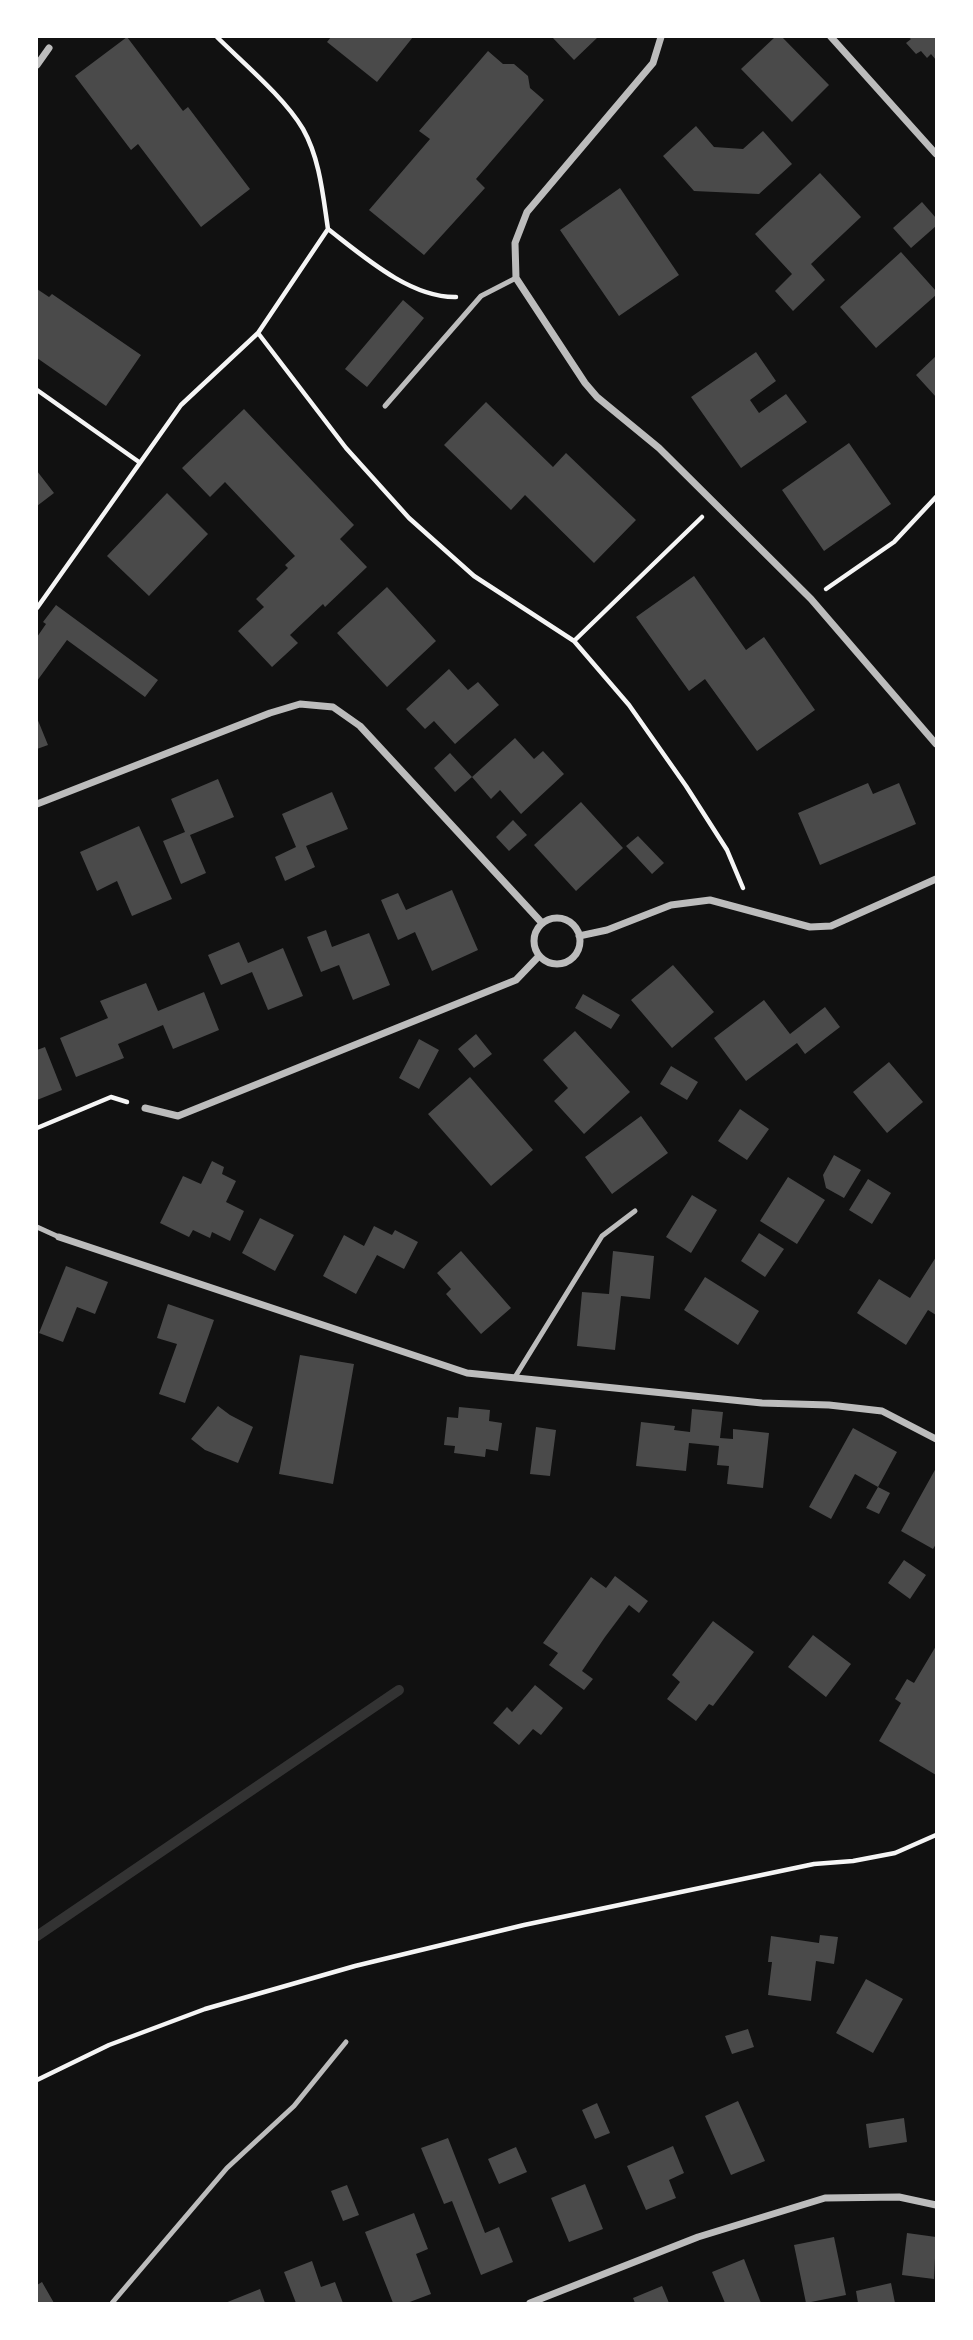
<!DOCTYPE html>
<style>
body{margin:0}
#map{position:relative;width:973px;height:2340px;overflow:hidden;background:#111;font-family:Georgia,serif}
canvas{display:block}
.frame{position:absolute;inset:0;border:38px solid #fff;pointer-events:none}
</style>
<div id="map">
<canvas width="973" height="2340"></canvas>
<div class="frame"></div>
</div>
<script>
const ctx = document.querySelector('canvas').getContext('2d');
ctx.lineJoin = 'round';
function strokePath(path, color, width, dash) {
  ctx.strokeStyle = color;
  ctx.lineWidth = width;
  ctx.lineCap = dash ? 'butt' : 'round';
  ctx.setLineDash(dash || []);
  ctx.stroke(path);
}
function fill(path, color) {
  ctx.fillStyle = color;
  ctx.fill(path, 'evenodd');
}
const stream = new Path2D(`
 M37,1936L399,1690`);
const building = new Path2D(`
 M127,37L183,111L188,107L250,189L201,227L138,144L131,150L75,76Z
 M331,37H413L377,82L327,42Z
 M552,37H598L574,60Z
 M775,37H782L829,85L792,122L741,69Z
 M908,37H936V60L931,54L927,58L921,51L916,54L906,43L911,39Z
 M488,51L503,64H514L528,76L530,88L544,100L476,179L485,188L424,255L369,210L430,139L419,131Z
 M696,126L714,147L743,149L763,131L792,164L759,194L694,191L663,156Z
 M820,173L861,217L811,264L825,280L793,311L775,291L792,274L755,234Z
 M620,188L679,275L619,316L560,230Z
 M922,202L936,218V226L911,248L893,228Z
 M901,252L936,291V295L876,348L840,307Z
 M37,289L49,297L52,294L141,355L106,406L37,358Z
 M403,300L424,318L367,387L345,369Z
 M756,352L776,381L750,400L759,413L786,394L807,422L741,468L691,397Z
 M936,356V397L916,375Z
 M486,402L553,467L566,453L636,520L594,563L525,495L511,510L444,445Z
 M244,409L354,525L340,539L367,567L325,607L323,604L290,635L298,643L272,667L238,631L264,607L256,599L288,568L285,565L295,556L225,482L210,497L182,468Z
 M849,443L891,504L824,551L782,490Z
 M37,471L54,493L37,506Z
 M167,493L208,534L149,596L107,556Z
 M694,576L746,650L764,637L815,710L757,751L705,679L689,691L636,617Z
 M387,587L436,641L387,687L337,633Z
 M56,605L158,680L145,697L67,640L37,681V637L46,624L43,622Z
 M449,669L468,690L478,682L499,705L455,744L434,721L425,729L406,709Z
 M37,718L48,745L37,749Z
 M515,738L534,759L543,751L564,774L521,814L500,790L491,799L472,777L455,792L434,768L450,753L472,777Z
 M218,779L234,817L190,835L206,873L181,884L163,841L185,832L171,799Z
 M868,783L873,794L899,783L916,824L820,865L798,813Z
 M332,792L348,829L306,846L315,867L285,881L275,857L296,847L282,814Z
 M581,802L623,848L576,891L534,845Z
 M513,820L527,835L509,851L496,837Z
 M139,826L172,899L132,916L117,881L97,891L80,852Z
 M638,836L664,863L652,874L626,846Z
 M452,890L478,950L432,971L415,932L398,940L381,900L398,893L406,910Z
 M326,930L332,947L369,933L390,985L353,1000L339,965L321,972L307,937Z
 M239,942L248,963L283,948L303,996L268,1010L252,972L221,985L208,955Z
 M673,965L714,1012L672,1048L631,1000Z
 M146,983L158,1011L204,992L219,1030L173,1049L163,1025L118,1044L124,1058L76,1077L60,1038L108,1018L100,1001Z
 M583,994L620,1015L611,1029L575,1008Z
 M764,1000L790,1034L825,1007L840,1027L805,1054L797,1043L746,1081L714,1038Z
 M575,1031L630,1092L584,1134L554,1101L568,1088L543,1060Z
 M476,1034L492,1054L474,1068L458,1049Z
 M419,1039L439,1050L419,1089L399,1078Z
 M45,1047L62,1090L37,1100V1050Z
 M889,1062L923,1102L887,1133L853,1092Z
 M671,1066L698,1082L687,1100L660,1084Z
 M470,1077L533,1150L491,1186L428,1114Z
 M740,1109L769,1129L747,1160L718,1141Z
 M641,1116L668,1153L612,1194L585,1157Z
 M834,1155L861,1170L844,1198L826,1188L823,1175Z
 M212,1161L224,1167L222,1174L236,1181L226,1202L244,1211L230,1241L212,1232L210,1238L193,1230L189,1237L160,1223L183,1176L201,1184Z
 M788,1177L825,1200L797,1244L760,1221Z
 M868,1179L891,1193L872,1224L849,1210Z
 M692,1195L717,1210L691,1253L666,1237Z
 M260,1218L294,1235L275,1271L242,1253Z
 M374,1226L392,1235L395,1230L418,1242L404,1269L377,1255L356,1294L323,1276L344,1235L364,1246Z
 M759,1233L784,1249L765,1277L741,1261Z
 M461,1251L511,1308L481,1334L446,1294L451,1289L437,1273Z
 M613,1251L654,1256L650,1299L621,1296L615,1350L577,1346L582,1292L609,1294Z
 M936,1257V1315L928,1310L906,1345L857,1313L879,1279L910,1298Z
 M66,1266L108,1282L95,1314L77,1307L63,1342L39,1333Z
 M705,1277L759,1311L738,1345L684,1310Z
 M168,1304L214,1320L185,1403L159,1394L177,1344L157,1338Z
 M300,1355L354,1364L333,1484L279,1474Z
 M218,1406L230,1415L253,1427L238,1463L205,1450L191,1439Z
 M459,1407L490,1410L489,1421L502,1423L498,1451L486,1449L485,1457L454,1453L455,1446L444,1445L447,1417L458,1418Z
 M692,1409L723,1412L720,1438L733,1439V1429L769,1433L763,1488L727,1484L729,1466L717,1465L719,1446L689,1443L686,1471L636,1466L641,1422L675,1426L674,1430L690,1432Z
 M536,1427L556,1430L550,1476L530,1474Z
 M853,1428L897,1452L878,1487L855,1474L831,1519L809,1507Z
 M936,1468V1544L933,1549L901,1531Z
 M878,1487L890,1493L879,1514L866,1508Z
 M904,1560L926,1575L910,1599L888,1583Z
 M615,1576L648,1601L639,1613L629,1605L605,1637L582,1671L593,1679L584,1690L549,1665L558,1653L543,1643L591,1577L606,1588Z
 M713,1621L754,1652L713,1706L709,1704L696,1721L667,1699L680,1682L672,1675Z
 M813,1635L851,1664L826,1697L788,1667Z
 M936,1646V1775L879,1741L901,1703L895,1699L907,1679L914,1683Z
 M535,1685L563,1708L541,1735L533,1729L519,1745L493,1723L507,1707L512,1712Z
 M820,1935L838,1937L834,1964L816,1961L811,2001L768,1995L772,1962H768L771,1936L819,1943Z
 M866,1979L903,1999L873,2053L836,2033Z
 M748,2029L754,2047L732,2054L725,2036Z
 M738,2101L765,2161L731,2175L705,2116Z
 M597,2103L610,2133L595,2139L582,2110Z
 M904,2118L907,2142L869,2148L866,2124Z
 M448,2138L485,2233L499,2227L513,2262L481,2275L452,2201L444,2204L421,2148Z
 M673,2146L684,2173L669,2180L676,2198L646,2210L627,2166Z
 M516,2147L527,2172L499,2184L488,2159Z
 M585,2184L603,2229L569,2242L551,2198Z
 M347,2185L359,2215L343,2221L331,2191Z
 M414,2213L428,2249L416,2254L431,2294L407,2303H393L365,2232Z
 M907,2233L936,2237L934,2279L902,2275Z
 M834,2237L846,2295L806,2303L794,2245Z
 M744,2259L761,2303H725L712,2272Z
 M312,2261L321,2287L335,2282L343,2303H296L284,2272Z
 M42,2282L54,2303H37V2285Z
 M891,2283L895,2303H858L856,2291Z
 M662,2286L669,2303H635L633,2298Z
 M260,2289L265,2303H225Z`);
const path = new Path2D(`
 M217,37C243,63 284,97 303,129C320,159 323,196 328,229L258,333L346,448L409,518L474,576L574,641L629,705L686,786L727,850L743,888
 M328,229C363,256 410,298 456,297
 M37,390L139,462
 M826,589L894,542L936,497
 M37,608L181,405L258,333
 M574,641L702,517
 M37,1128L111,1097L127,1102
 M37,2080L109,2045L205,2009L355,1966L524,1925L814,1864L853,1861L895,1853L936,1835`);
const service = new Path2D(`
 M385,406L481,296L516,278
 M37,1227L59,1237
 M515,1377L602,1236L635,1211
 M112,2303L227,2168L294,2106L346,2042`);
const minor = new Path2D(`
 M661,37L653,63L527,212L515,243L516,278L585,383L597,397L659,448L811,599L936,744
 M831,37L936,154
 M37,65L49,48
 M37,804L270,713L300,704L333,707L360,726L542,923
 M534 941a23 23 0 1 1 46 0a23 23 0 1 1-46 0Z
 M579,936L607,930L671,905L710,900L810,927L831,926L936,879
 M145,1108L178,1116L516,980L539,956
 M59,1237L467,1373L762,1403L829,1405L882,1411L936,1439
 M530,2303L698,2237L825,2198L899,2197L936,2205`);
strokePath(stream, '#333', 10);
fill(building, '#4a4a4a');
strokePath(path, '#f5f5f5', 4.5);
strokePath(service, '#bcbcbc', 5);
strokePath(minor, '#bcbcbc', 7);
</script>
